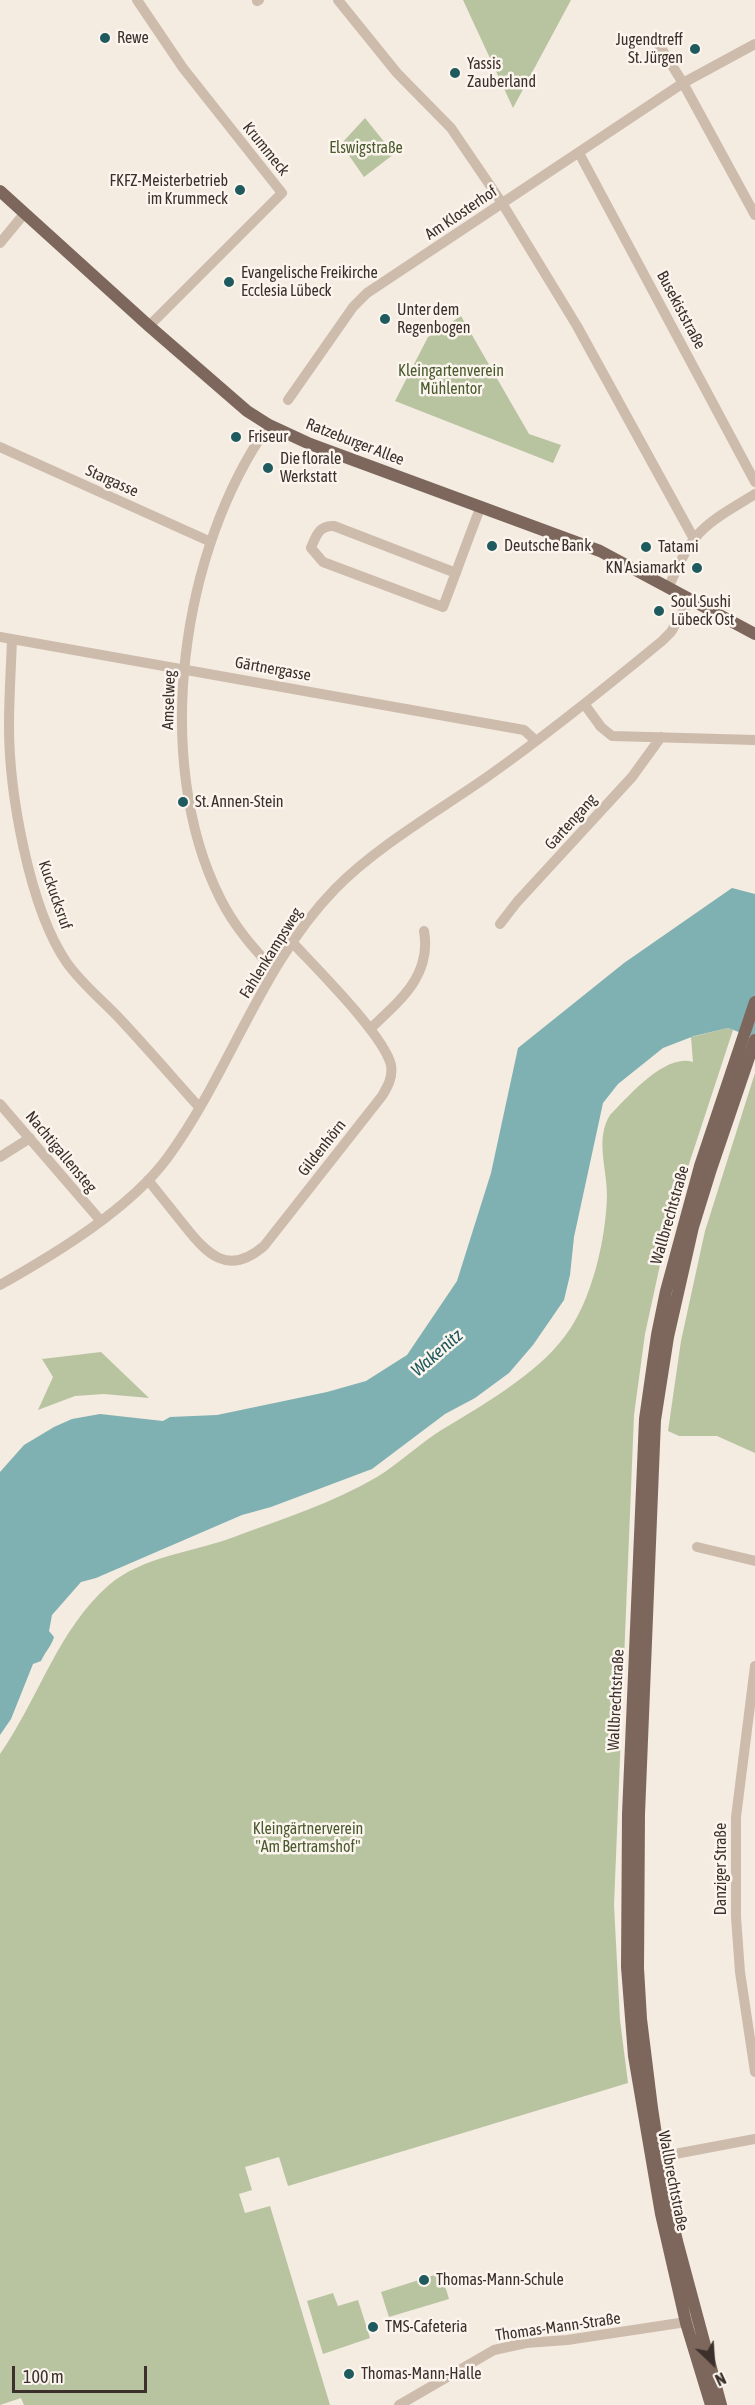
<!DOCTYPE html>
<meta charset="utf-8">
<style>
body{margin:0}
#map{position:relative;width:755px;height:2405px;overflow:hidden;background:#f4ebe1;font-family:"Asap Condensed",sans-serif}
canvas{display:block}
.north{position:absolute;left:683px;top:2333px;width:60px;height:60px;-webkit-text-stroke:4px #fbf5ee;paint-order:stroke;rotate:155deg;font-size:16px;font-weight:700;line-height:24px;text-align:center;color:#3b302b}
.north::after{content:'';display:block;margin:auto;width:21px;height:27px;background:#3b302b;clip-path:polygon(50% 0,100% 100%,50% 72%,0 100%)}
.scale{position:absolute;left:12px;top:2366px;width:135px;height:27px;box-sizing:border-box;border:3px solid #3b302b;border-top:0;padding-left:8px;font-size:18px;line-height:21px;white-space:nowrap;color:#3b302b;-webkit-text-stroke:4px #fbf5ee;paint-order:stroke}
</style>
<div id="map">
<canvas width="755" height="2405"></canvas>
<div class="north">N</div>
<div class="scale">100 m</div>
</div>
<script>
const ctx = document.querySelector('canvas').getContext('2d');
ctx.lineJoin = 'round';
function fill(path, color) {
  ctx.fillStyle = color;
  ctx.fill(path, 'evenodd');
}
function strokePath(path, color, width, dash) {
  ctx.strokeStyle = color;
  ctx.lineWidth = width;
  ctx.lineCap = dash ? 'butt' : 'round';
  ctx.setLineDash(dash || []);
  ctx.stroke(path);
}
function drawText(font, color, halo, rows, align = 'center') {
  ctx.font = font + ' "Asap Condensed",sans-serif';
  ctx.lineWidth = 5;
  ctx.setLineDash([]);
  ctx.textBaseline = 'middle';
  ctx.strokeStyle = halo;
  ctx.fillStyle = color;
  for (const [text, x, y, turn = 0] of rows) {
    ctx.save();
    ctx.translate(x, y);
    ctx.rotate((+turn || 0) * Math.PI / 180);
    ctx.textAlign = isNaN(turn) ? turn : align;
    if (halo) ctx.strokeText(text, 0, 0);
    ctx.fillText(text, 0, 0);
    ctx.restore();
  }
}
const green = new Path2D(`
 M463,0H571L513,108Z
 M365,118L394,154L364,177L341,144Z
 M461,316L529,434L561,445L553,463L395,401L428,337Z
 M728,1028L733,1030L668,1228L645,1334L634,1415L614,1905L620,2020L628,2083L288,2186L279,2157L245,2167L252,2190L239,2194L245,2213L270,2206L330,2405H24L21,2398L0,2405V1754C38,1700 58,1629 109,1585C143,1556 194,1552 234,1537C282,1519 333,1503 377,1477C400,1463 420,1443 443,1429C483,1405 537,1374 565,1336C592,1301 606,1239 607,1195C607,1168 595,1139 610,1115C628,1097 665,1053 693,1062L691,1037Z
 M755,1073V1453L717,1436H679L668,1431L681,1341L705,1231Z
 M101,1352L149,1398L104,1394L75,1396L38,1410L53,1377L42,1359Z
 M441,2273L449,2299L389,2317L381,2292Z
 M333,2293L338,2306L358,2300L370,2338L323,2354L307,2301Z`);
const water = new Path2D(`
 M732,888L755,894V1038L728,1028L694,1036L663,1048L618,1084L603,1103L574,1237L570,1275L564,1300L533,1345L509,1373L475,1398L445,1414L372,1469L271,1507L242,1515L96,1578L81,1582L52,1615L49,1631L54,1637C52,1645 45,1652 41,1661L33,1664L11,1719L0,1735V1472L24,1445L54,1427L72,1419L100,1414L163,1421L170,1417L217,1415L327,1392L366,1381L407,1355L457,1281L491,1173L518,1048L624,963Z`);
const minor = new Path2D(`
 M137,0L183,68L282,193L149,326
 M338,0L397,73L451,128L502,203L577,326L694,539
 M257,1L259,0
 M656,40L683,83L755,215
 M579,153L755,482
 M0,243L24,214
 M288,400L353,307L367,293L683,83L755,44
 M269,425C181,548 151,760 220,898C234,926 253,948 274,970
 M0,447L211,542
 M456,573L334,526C319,525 316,536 311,548L323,562L443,607C456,573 468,539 481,506
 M668,588C676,572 683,552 695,538C710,519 735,507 755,494
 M0,637L524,730L536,741
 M12,639C11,668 9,697 9,726C9,792 29,908 67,963C82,984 102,1000 120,1019C147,1048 173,1078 199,1107
 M585,705L601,727L612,736L755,740
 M500,924L517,902L632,777L661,737
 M370,1029C399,1001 432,976 424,931
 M0,1104L100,1220
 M0,1157L30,1138
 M148,1180C160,1195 172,1210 184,1225C207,1254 228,1277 264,1246L382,1096C388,1086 393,1077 391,1065C384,1035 316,968 292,942
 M0,1285C55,1254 130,1209 168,1157C230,1072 261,965 335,889C376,847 438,811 487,777C548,734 605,688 662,641L671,632L690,600
 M697,1547L755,1561
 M755,1666L736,1817V1917L740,1972L755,2072
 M659,2157L755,2139
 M399,2405L494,2350L526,2343L567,2340L693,2321`);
const major = new Path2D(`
 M0,191L149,326L247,411L269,425L310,444L600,551L755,634
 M711,2405L686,2323L661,2214L634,2056L627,1967L628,1814L645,1419L657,1335L666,1291L700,1166L755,1002
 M721,2405L677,2241L662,2175L652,2108L641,2019L638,1968L639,1814L655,1420L668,1337L693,1227L711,1169L755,1040`);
const markers = [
 [105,38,6,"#1f5a5e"],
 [695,49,6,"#1f5a5e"],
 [455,73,6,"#1f5a5e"],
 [240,190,6,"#1f5a5e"],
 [229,282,6,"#1f5a5e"],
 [385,319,6,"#1f5a5e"],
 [236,437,6,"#1f5a5e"],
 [268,468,6,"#1f5a5e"],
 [492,546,6,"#1f5a5e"],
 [646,547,6,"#1f5a5e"],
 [697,568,6,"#1f5a5e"],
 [659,611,6,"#1f5a5e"],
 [183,802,6,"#1f5a5e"],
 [424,2280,6,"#1f5a5e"],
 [373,2327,6,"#1f5a5e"],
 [349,2374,6,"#1f5a5e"]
];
const poiNames = [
 ["Rewe",117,38],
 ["Jugendtreff",683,40,"right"],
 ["St. Jürgen",683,58,"right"],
 ["Yassis",467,64],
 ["Zauberland",467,82],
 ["FKFZ-Meisterbetrieb",228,181,"right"],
 ["im Krummeck",228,199,"right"],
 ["Evangelische Freikirche",241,273],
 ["Ecclesia Lübeck",241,291],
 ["Unter dem",397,310],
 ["Regenbogen",397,328],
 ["Friseur",248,437],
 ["Die florale",280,459],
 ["Werkstatt",280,477],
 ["Deutsche Bank",504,546],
 ["Tatami",658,547],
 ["KN Asiamarkt",685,568,"right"],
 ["Soul Sushi",671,602],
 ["Lübeck Ost",671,620],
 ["St. Annen-Stein",195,802],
 ["Thomas-Mann-Schule",436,2280],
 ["TMS-Cafeteria",385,2327],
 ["Thomas-Mann-Halle",361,2374]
];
const parkNames = [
 ["Elswigstraße",366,148],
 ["Kleingartenverein",451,371],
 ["Mühlentor",451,389],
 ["Kleingärtnerverein",308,1829],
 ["\"Am Bertramshof\"",308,1847]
];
const streetNames = [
 ["Krummeck",266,149,51],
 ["Am Klosterhof",461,213,-34],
 ["Busekiststraße",681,310,62],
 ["Ratzeburger Allee",355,442,21],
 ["Stargasse",112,481,24],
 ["Gärtnergasse",273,669,10],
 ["Amselweg",169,700,-88],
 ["Gartengang",571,822,-48],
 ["Kuckucksruf",55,895,71],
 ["Fahlenkampsweg",271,953,-58],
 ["Gildenhörn",322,1148,-52],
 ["Nachtigallensteg",61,1152,50],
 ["Wallbrechtstraße",670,1215,-74],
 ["Wallbrechtstraße",616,1700,-87],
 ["Danziger Straße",721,1869,-90],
 ["Wallbrechtstraße",673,2181,79],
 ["Thomas-Mann-Straße",558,2327,-8]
];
const waterNames = [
 ["Wakenitz",437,1353,-41]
];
fill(green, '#b8c4a0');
fill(water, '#7fb0b2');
strokePath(minor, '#cdbbac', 10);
strokePath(major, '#7d675c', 12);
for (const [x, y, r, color] of markers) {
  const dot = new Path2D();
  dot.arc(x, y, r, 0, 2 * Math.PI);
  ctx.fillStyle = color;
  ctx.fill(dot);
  strokePath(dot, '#fbf5ee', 2);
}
drawText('16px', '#3b302b', '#fbf5ee', poiNames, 'left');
drawText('16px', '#4a5a2e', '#fbf5ee', parkNames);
drawText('16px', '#3b302b', '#fbf5ee', streetNames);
drawText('italic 18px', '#1f5a5e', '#fbf5ee', waterNames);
</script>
